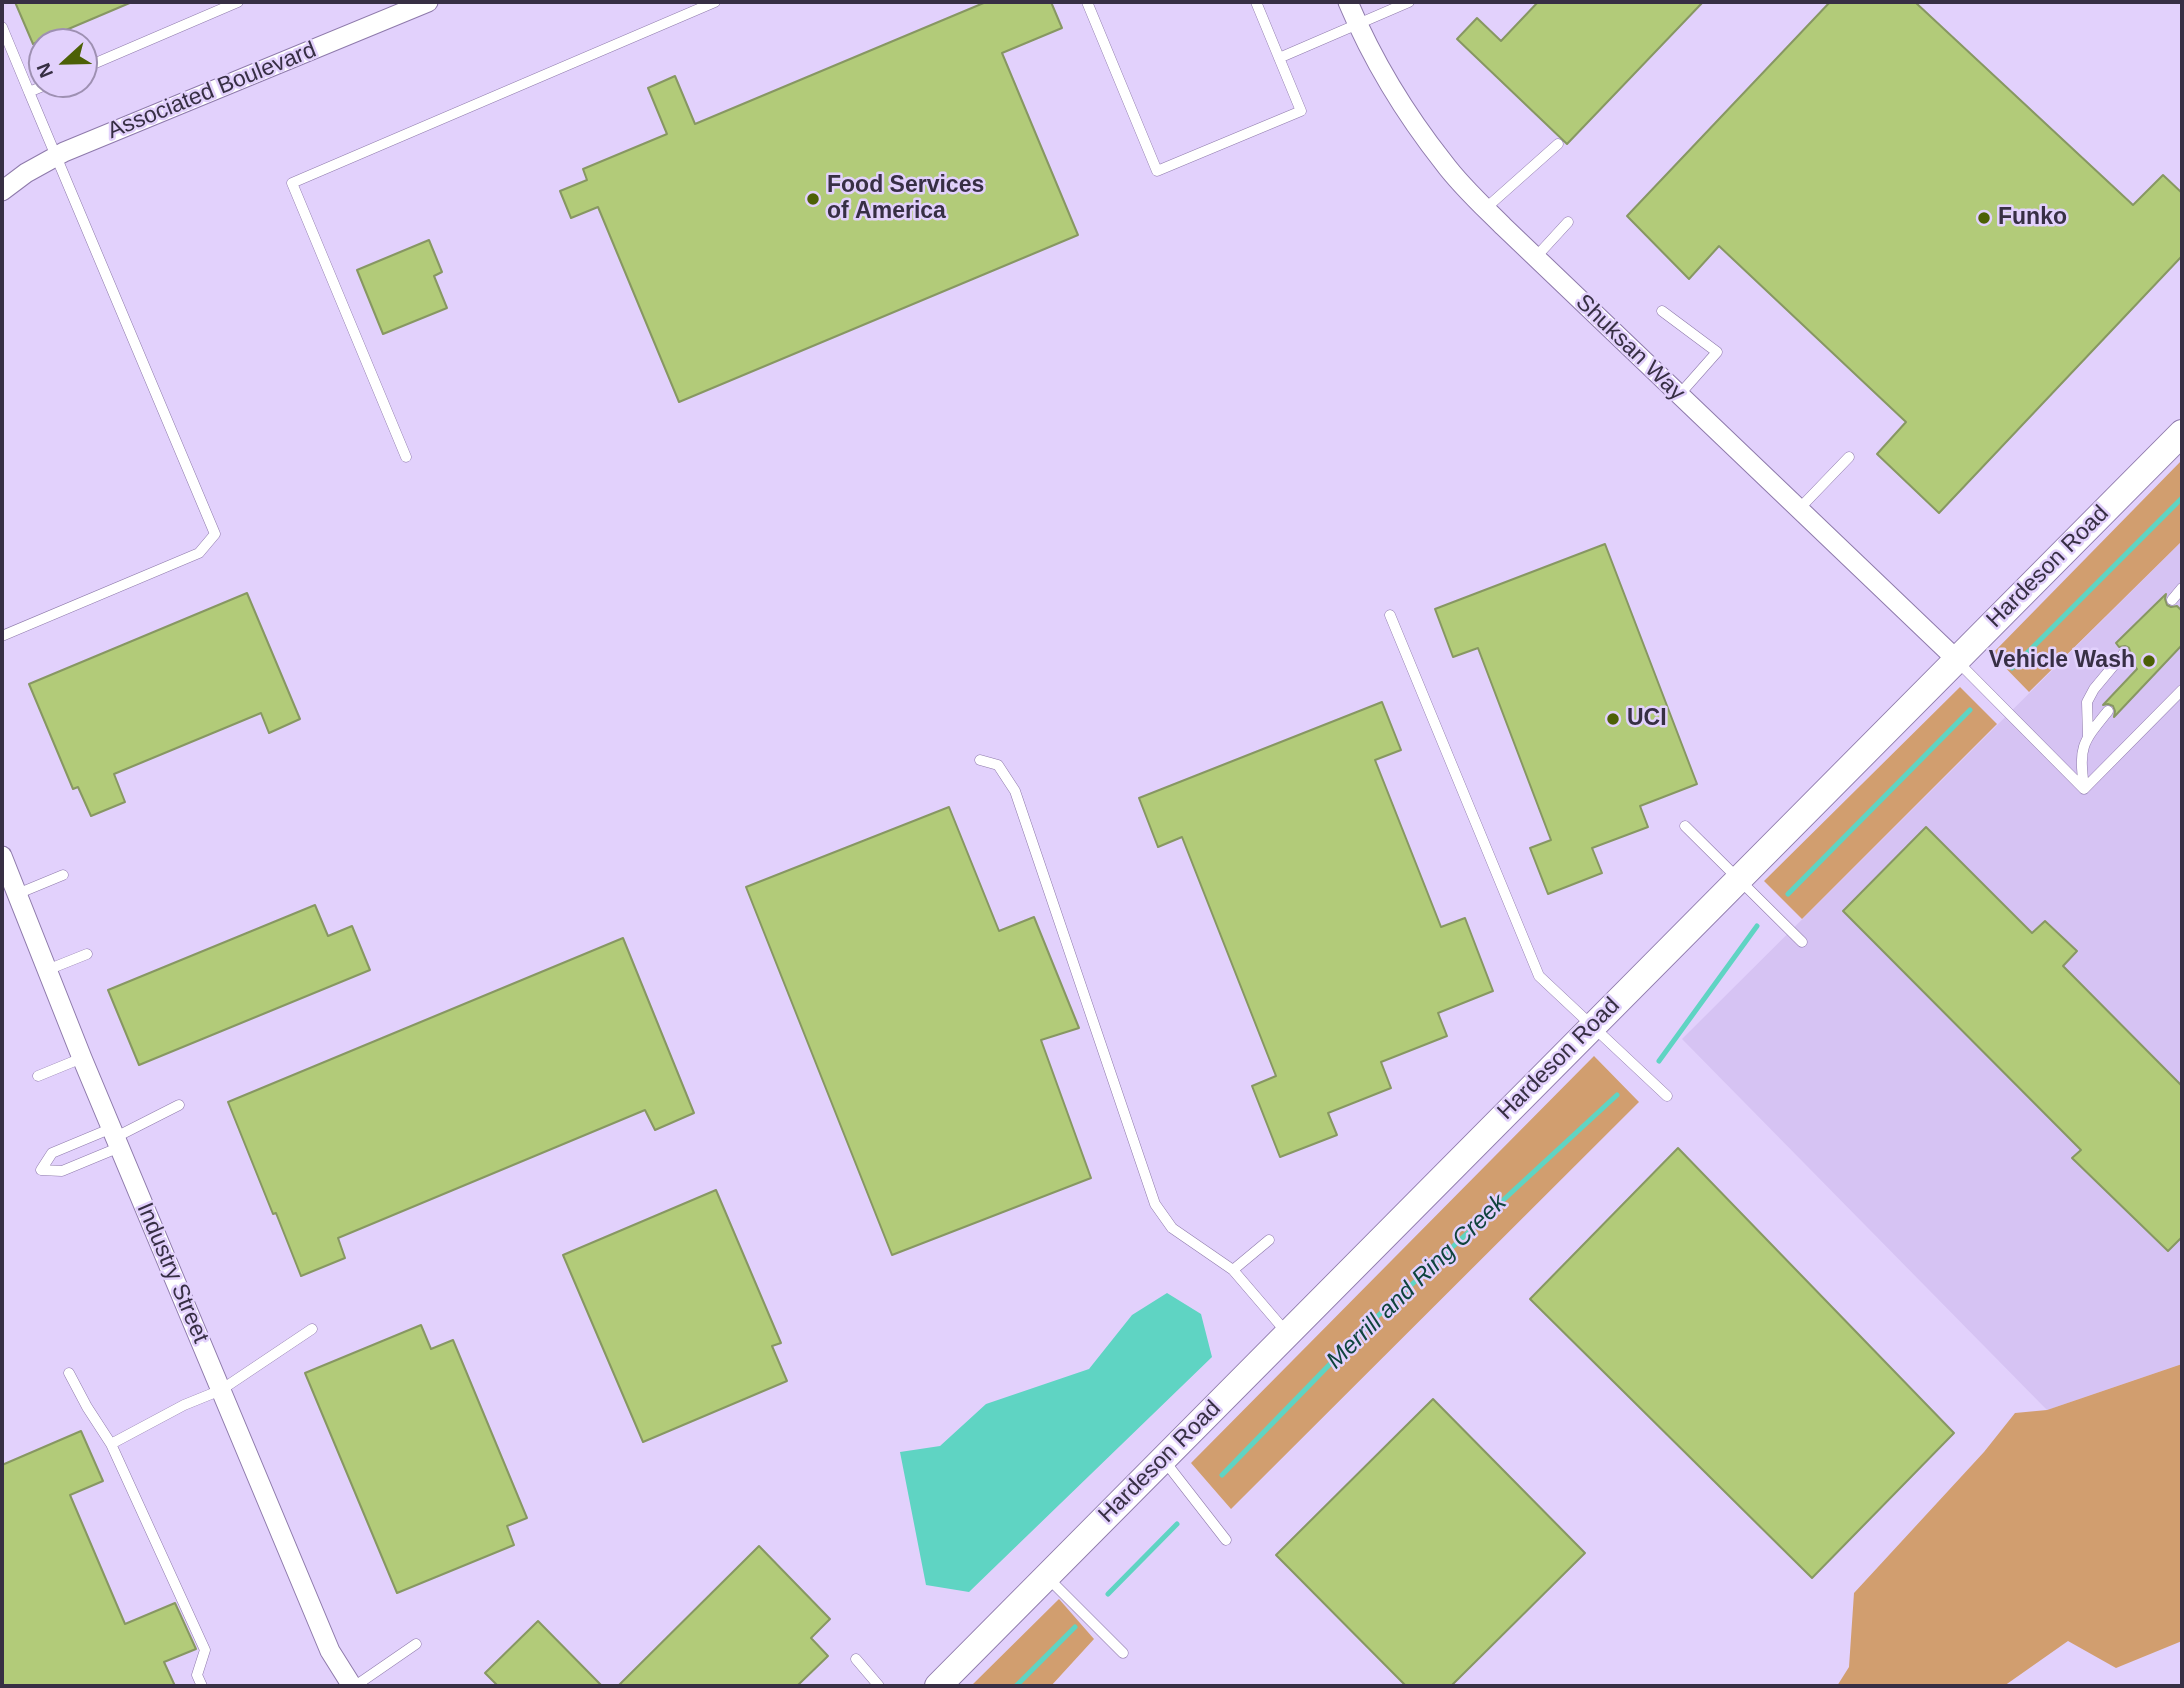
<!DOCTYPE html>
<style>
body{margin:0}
#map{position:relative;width:2184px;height:1688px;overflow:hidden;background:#e2d1fc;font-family:Arial,sans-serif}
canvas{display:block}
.frame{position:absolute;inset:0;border:4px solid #372f44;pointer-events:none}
.north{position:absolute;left:28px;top:28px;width:70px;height:70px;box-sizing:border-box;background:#e2d1fc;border:2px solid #9e90b2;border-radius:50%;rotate:248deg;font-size:19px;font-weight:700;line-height:28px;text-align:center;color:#372f44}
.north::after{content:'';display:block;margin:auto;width:24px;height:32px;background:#4c6006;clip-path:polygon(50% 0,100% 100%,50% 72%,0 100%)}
</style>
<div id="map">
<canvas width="2184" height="1688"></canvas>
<div class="frame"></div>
<div class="north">N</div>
</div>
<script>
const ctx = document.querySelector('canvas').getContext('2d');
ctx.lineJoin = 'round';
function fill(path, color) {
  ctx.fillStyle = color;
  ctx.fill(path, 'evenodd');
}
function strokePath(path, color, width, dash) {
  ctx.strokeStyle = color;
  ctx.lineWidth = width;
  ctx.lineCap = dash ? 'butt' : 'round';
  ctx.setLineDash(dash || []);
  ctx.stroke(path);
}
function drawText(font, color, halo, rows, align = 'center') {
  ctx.font = font + ' Arial,sans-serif';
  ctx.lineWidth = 5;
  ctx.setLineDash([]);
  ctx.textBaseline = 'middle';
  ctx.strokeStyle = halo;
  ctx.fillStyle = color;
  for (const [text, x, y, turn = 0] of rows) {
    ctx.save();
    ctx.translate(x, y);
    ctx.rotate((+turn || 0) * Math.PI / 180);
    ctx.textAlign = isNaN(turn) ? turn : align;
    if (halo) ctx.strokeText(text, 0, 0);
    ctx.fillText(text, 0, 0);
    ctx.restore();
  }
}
const built = new Path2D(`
 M2182,541V1364L2047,1410L1682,1039Z`);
const green = new Path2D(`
 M2182,460V541L2029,692L1992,654Z
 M1960,687L1997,724L1802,919L1764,881Z
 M1594,1056L1639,1102L1231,1509L1191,1463Z
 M2182,1364V1641L2116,1668L2068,1641L2004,1686H1837L1849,1667L1854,1593L1984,1452L2015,1413L2047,1410Z
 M1059,1599L1094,1639L1051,1686H971Z`);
const water = new Path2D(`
 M1167,1293L1201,1314L1212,1357L969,1592L926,1585L900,1452L940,1446L986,1404L1089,1369L1132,1315Z`);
const stream = new Path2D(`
 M2012,668L2182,498
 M1788,894L1970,710
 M1659,1061L1757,926
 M1222,1475L1369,1324L1617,1095
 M1108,1594L1177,1524
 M1016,1686L1075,1627`);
const building = new Path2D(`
 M15,2H132L33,44Z
 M986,2H1051L1062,28L1002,53L1078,235L679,402L598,207L571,218L560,191L587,180L583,169L667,134L648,88L675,76L695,124Z
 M1538,2H1703L1567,144L1457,39L1477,18L1501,41Z
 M1830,2H1915L2133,205L2163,175L2182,193V256L1939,513L1877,454L1906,422L1719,246L1689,279L1627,216Z
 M429,240L442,272L434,276L447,308L383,334L357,270Z
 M1605,544L1697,784L1640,806L1648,827L1592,848L1602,873L1548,894L1530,848L1551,840L1478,648L1453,657L1435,609Z
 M247,593L300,719L269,733L261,713L114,774L125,802L91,816L78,787L73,789L29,684Z
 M2166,594L2165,599L2167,605L2171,607L2177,606L2182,611V645L2114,717L2115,711L2113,706L2108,704L2103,705L2137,669L2129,659L2131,654L2129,648L2125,646L2119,647L2116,643Z
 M1382,702L1401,750L1375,760L1441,927L1465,918L1493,991L1438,1013L1447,1036L1381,1062L1391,1088L1328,1113L1337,1135L1280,1157L1252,1086L1276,1076L1182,837L1158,847L1139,798Z
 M949,807L999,931L1034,917L1079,1028L1041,1040L1091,1178L892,1255L746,887Z
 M1926,827L2032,933L2045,921L2077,951L2063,966L2182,1086V1237L2168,1251L2072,1158L2081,1150L1843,911Z
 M315,905L328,936L352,926L370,970L139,1065L108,990Z
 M623,938L694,1113L655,1130L645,1110L338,1238L345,1258L301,1276L276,1213L273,1214L228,1102Z
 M1678,1148L1954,1433L1812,1578L1530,1299Z
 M716,1190L781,1343L772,1346L787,1381L643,1442L563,1255Z
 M421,1325L431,1349L453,1340L527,1518L507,1526L514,1545L397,1593L305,1373Z
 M1433,1399L1585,1553L1451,1686H1406L1276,1555Z
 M81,1431L103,1481L70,1495L125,1624L175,1603L196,1649L164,1662L175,1686H2V1465Z
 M759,1546L830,1619L811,1638L828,1656L797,1686H618Z
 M538,1621L602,1686H498L485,1673Z`);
const lane = new Path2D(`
 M1087,2L1157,171L1301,111L1256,2
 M2,27L29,92
 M1279,58L1409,2
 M84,68L238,2
 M1486,208L1558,144
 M1535,258L1568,222
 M1662,311L1717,352L1679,395
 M406,457L292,183L715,2
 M1799,509L1849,457
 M2172,600L2182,588
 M1390,615L1539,976L1667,1096
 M2,636L199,553L215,534L29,92L48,84
 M1956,660L2084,789
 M2088,736L2087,702L2094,689L2124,653
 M980,760L998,765L1015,791L1155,1204L1172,1228L1233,1270L1287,1333
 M2084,788C2079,747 2081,744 2108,711
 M2084,789L2182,690
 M1685,826L1802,942
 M17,894L63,875
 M47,970L87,954
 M38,1076L82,1058
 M112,1128L52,1153L41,1170L62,1171L120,1147
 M116,1137L179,1105
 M1233,1270L1269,1240
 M69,1373L87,1407L111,1444
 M1163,1459L1226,1540
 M1047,1577L1123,1653
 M856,1659L879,1686
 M202,1686L197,1675L205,1650L111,1444L184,1405L221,1390L312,1329
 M355,1686L416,1644`);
const street = new Path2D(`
 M1348,2C1372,59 1406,115 1444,163C1461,186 1483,206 1503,226L1956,659
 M2,191L26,173L64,152L428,2
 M2,856L82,1058L330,1651L352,1686`);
const secondary = new Path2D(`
 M938,1686L2182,433`);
const markers = [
 [813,199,7,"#4c6006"],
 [1984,218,7,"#4c6006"],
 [2149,661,7,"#4c6006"],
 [1613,719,7,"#4c6006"]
];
const streetNames = [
 ["Associated Boulevard",212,91,-22],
 ["Shuksan Way",1630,348,44],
 ["Hardeson Road",2048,567,-45],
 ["Hardeson Road",1559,1059,-45],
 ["Industry Street",172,1273,67],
 ["Hardeson Road",1160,1462,-45]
];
const poiNames = [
 ["Food Services",827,186],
 ["of America",827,212],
 ["Funko",1998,218],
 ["Vehicle Wash",2135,661,"right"],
 ["UCI",1627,719]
];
const waterNames = [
 ["Merrill and Ring Creek",1417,1282,-44]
];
fill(built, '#d6c3f3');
fill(green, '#d19e6f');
fill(water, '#5fd4c3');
strokePath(stream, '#5fd4c3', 5);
fill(building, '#b2cb79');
strokePath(building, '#879762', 2);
strokePath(lane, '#8e7aab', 11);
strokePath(street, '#8e7aab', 21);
strokePath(secondary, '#8e7aab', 28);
strokePath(lane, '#fff', 10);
strokePath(street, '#fff', 19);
strokePath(secondary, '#fff', 26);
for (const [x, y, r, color] of markers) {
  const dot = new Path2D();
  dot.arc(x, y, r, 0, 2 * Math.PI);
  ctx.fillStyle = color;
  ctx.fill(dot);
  strokePath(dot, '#e2d1fc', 2.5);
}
drawText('23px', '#372f44', '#e2d1fc', streetNames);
drawText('bold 23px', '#372f44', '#e2d1fc', poiNames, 'left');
drawText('italic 24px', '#0f443d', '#e2d1fc', waterNames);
</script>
